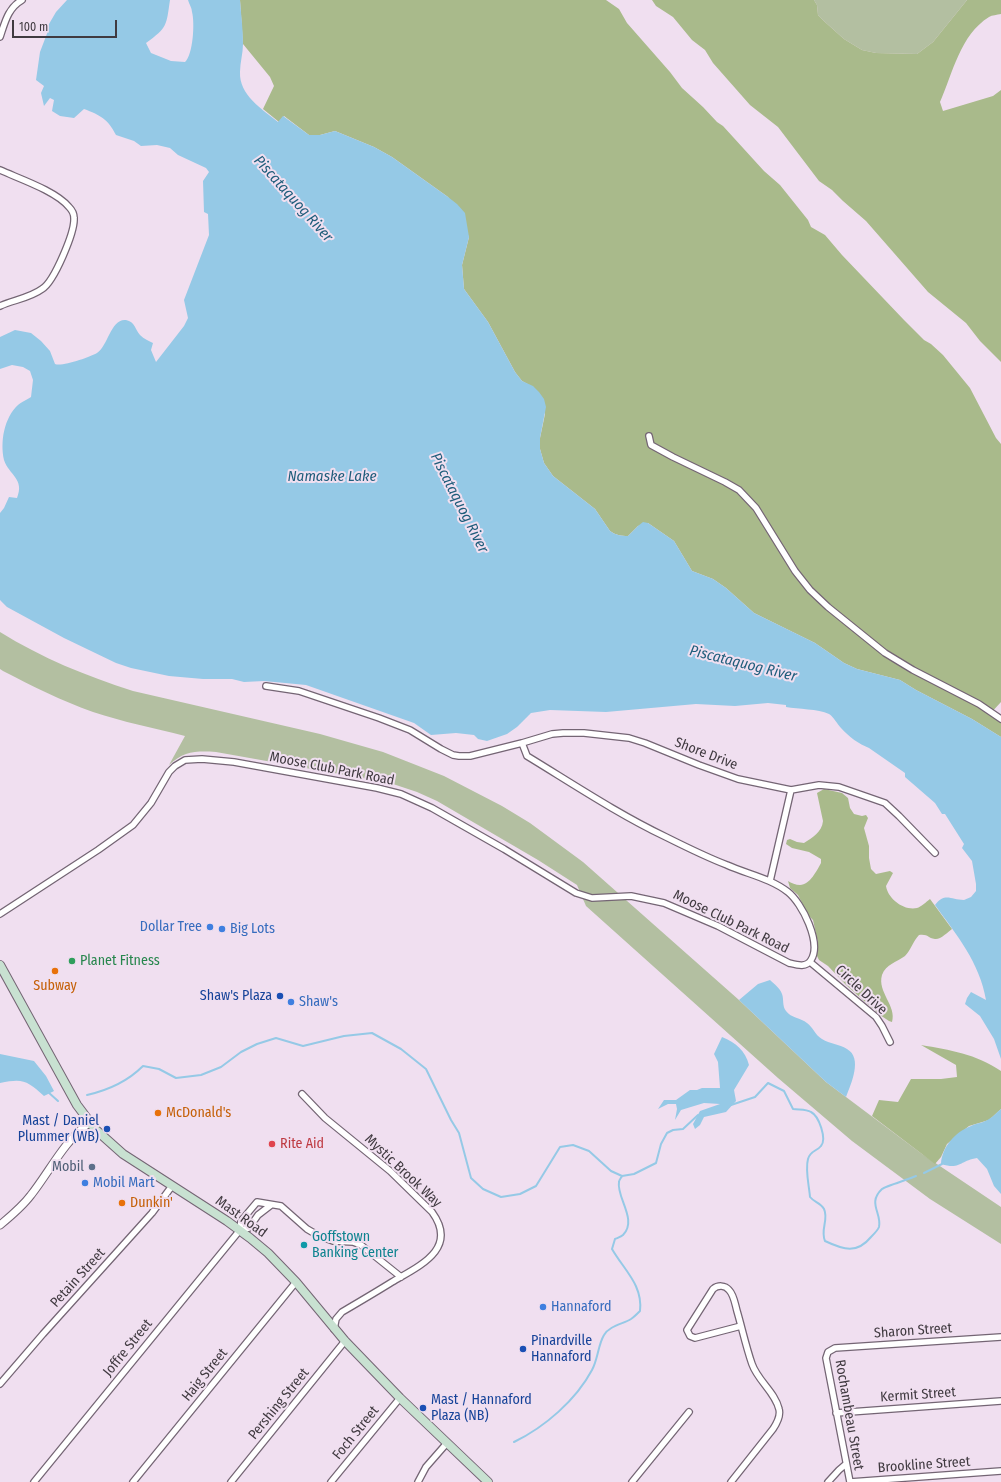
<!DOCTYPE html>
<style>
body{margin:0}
#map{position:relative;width:1001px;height:1482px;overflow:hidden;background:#f0dff0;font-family:"Fira Sans Condensed",sans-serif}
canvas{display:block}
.scale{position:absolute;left:12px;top:20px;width:105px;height:18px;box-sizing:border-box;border:2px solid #403a40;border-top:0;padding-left:5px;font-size:12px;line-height:14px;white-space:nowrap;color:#403a40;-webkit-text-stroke:3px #f0dff0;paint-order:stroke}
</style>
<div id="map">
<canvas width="1001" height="1482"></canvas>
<div class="scale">100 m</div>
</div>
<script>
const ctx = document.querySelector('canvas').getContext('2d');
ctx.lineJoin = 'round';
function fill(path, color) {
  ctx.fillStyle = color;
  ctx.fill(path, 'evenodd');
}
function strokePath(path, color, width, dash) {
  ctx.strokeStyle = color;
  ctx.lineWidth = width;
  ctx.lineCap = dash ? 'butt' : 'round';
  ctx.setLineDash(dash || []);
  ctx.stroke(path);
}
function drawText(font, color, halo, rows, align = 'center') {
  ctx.font = font + ' "Fira Sans Condensed",sans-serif';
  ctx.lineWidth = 4;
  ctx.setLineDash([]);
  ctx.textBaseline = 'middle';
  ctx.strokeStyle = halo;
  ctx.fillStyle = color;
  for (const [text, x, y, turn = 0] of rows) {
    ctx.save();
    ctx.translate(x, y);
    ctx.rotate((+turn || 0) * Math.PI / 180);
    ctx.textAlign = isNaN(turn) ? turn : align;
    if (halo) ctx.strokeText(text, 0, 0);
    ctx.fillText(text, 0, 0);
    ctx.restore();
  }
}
const green = new Path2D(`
 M814,0H967L933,42L917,54L876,53L862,50L844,39L825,22L818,15L817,5Z
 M0,632C42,658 86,676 133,691L320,734L383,752L444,776L502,806L530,823L583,862L739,1000L826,1082L922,1154L1001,1207V1244L930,1199L852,1141L778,1078L586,906L577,885L538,860L437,801L417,792L390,783L216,752C196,751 184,751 169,765L185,736C154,728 123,722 93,712C62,701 32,686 3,671L0,669Z`);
const forest = new Path2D(`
 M240,0H606L619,9L627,23L670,72L682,88L703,107L717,122L723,126L764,171L780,185L808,220L811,227L825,235L842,255L904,320L924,340L931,344L943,355L970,388L996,438L1001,444V702L989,715L1001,722V737L972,719L916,690L900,680L857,669L844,663L815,643L754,613L726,588L713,579L692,571L674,541L648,523L638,526L628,536C621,536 615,535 610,531L595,509L553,476L544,463L540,449V438L545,414L533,387L522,381L515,372L488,322L464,289L462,265L469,237L448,197L392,157L374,147L335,131L320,135H309L284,116L279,122L263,109L274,86L270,77L243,44Z
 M652,0H814L817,5L818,15L825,22L844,39L862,50L876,53L917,54L933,42L967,0H1001V14C997,15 992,15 989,17C960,35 953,73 940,102L943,111L993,96L1001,90V362L980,341L966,323L928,292L866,221L843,201L832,190L819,181L778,127L750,105L713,63L705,50L692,40L673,17L656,6Z
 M824,789L842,793L848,798L850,808L854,814L862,816L866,815L868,818L864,828L869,846V858L871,869L876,874L890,871L893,873L886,886C888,899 904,911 917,908C921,907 926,902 930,899L952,929C948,932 940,940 935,939C927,938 929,934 919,935C913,941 911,950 905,956C897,962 886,964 882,975C877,992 897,1006 892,1022L889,1021L880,1015L846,985L828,966L819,960L816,954L818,943L813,920L808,915L798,895L790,888L788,881C791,883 796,885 800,885C810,885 817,870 821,863V859L809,852L792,848L786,844L787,840L790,839L797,842L804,843C812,838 822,832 823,821L817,793Z
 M921,1045C950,1050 976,1054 1001,1071V1109L989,1120L969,1126L947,1144L941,1157L935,1164L872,1116L879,1100L898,1102L911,1079H941L957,1077L956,1065Z`);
const water = new Path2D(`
 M67,0H170C166,26 168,27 146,43L151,53L171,61L185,62C193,55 195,23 192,12C192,8 189,4 188,0H240C241,15 243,29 243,44C243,53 240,63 240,72C239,95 262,109 278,122L283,116L309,135H320L335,131L374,147L392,157L448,197L457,204L465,213L469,237L462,265L464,289L488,322L515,372L522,381L533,386L539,392L544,399L546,407L540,438V449L544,463L553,476L595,509L610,531C615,535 621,536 628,536L638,526L643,522L648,523L674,541L692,571L713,579L726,588L754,613L815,643L844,663L857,669L900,680L916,690L972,719L1001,737V1059L994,1039L980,1016L965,1004L967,998L971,992L986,1000C980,963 956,934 935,905C945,892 951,900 964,900L971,897L976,891V884L972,861L962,848L964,844L945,814H942L935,803L905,777V773L869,748C859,744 849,737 841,728C837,724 834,717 829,714C818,709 798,709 786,707V705L768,703L735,706L696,704L606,712L550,710L531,713L517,727L507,734L487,741L478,739L474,735L456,733L431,735L414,723L306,685L264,681L244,682L232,679H203L169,676L131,668L116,663L64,638L7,607L0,600V513L4,508L9,497L17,498C25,479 9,475 4,460C0,442 4,418 18,405C21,402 27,400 31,397L33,380L30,371L23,367L12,365L0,369V337L15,330L31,333L41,341L50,351L55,364C62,367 90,357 97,353C108,346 111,318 126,320C135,322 135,329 140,335C144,339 149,341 153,343L151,350L156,362L184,326L188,318L184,300L209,235L208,214L204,212L203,181L209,172L206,168L178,155L170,148L157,145L141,146L134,141L116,135C108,119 100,115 84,109L74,118L60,116L52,111L54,100L50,98L44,106L41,93L44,86L36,80L40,52L48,31L49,24L56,12Z
 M770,980C774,984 780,988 782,994C784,999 782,1006 786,1011C791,1018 801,1018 807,1023C813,1027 815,1035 822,1039C830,1044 839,1044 847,1049C863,1058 851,1084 846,1097L826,1082L739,1000L758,984Z
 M722,1037C736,1043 745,1050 749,1065L734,1090L736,1101L726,1112L704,1117L700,1125L695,1129L693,1124L700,1111L720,1104L704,1103L681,1110L675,1120L677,1109L676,1104H668L658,1109L664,1100H676L690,1090H697L702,1088H720L718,1062L714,1054Z
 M0,1054L34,1061L46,1076L54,1091L44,1096C27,1081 24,1078 0,1083Z
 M1001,1109V1194L994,1186L987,1169L977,1158C959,1161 961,1170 941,1164C942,1147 955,1132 971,1126C976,1123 984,1123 989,1119C993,1117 997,1112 1001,1109Z`);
const stream = new Path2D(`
 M48,1092L58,1101
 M87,1095C109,1090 127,1082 143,1066L159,1069L176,1078L201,1075L221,1067L241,1052L257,1044L276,1038L303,1046L344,1036L372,1033L401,1049L426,1069L451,1120L459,1133L471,1178L483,1189L501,1197L520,1194L536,1186L560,1147L573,1145L589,1151L611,1171L622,1176L634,1174L656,1163L661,1144L667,1133L673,1130L683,1129L698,1115
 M731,1105L755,1097L768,1083L784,1091L793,1109C799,1110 806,1109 811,1112C819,1116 827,1139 821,1146C817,1151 810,1151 808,1159C805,1170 809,1185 810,1197C814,1202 821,1203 824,1209C829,1219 820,1230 825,1241C844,1250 857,1254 871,1237C874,1234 878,1230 879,1227C882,1213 867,1203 882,1189C886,1186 910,1179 916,1176
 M924,1173L942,1164
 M514,1442C545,1427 576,1400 592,1370C598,1359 598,1345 604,1335C609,1326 623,1324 631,1319C634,1317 637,1314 640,1311C643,1285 624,1270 612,1249L615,1239C617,1238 621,1237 623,1235C638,1220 616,1197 619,1182C619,1180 621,1178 622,1176`);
const minor = new Path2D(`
 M0,37C5,22 8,8 22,0
 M0,170C20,179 56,191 69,207C72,210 74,214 74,218C75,232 54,282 42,289C30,298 13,300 0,306
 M649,436L651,445L673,457L725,482L739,490L756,508L795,571L810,590L828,607L885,653L913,670L979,704L1001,719
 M522,743L552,734L563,733H584L629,738L645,743L699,765L738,779L791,790L819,785L839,787L885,803L899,816L935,853
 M770,881L791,790
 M0,914L98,850L133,825L151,803L169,772L175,766L185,760L202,759L234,762L377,788L401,794L432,808L504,849L576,893L592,898L631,896L664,903L718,926L789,963C797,965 806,968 811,960C822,943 802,903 788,892C770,878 747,874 727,865C706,857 686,847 666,837C618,814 573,784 527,756L522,743L470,756H459L453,755L441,749L410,730L379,718L299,691L266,686
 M810,962L876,1017L882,1026L890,1042
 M302,1094L325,1118L390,1171L432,1212C459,1249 419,1266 392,1282C376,1292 359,1302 342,1312L336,1319L334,1329
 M240,1230L241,1221L257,1202L281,1206L307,1229L319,1236L333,1241L353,1242L361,1245L401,1277
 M240,1230L249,1228L258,1215L271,1205
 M1001,1337L835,1348L828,1352L826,1358L850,1482L1001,1471
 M0,1384L43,1334L152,1213L172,1186
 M836,1413L1001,1401
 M34,1482L240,1230
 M133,1482L296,1282
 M231,1482L345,1341
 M331,1482L400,1398
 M418,1482L426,1467L447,1443
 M632,1482L689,1412
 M731,1482L773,1429C777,1423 781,1416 779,1409C775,1392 758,1381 752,1364C746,1347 742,1328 737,1311C735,1304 734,1295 729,1290C725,1285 718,1285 713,1289L687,1330L690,1336L695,1338L741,1326
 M828,1482L839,1470L846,1464`);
const tertiary = new Path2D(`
 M0,1225C11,1216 22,1207 31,1195C50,1171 64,1141 89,1123`);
const secondary = new Path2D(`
 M0,965L77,1105L95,1129L123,1154L227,1221L250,1238L268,1253L296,1282L345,1341L400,1398L488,1482`);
const markers = [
 [210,927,4,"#3f7fe0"],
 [222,929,4,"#3f7fe0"],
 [72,961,4,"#2e9e5b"],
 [55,971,4,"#e8710a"],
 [280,996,4,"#1a4fb4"],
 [291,1002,4,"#3f7fe0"],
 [158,1113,4,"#e8710a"],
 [107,1129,4,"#1a4fb4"],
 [272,1144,4,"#e0444e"],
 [92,1167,4,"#5c6f8a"],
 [85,1183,4,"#3f7fe0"],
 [122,1203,4,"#e8710a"],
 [304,1245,4,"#0f9aa8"],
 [543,1307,4,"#3f7fe0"],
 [523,1349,4,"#1a4fb4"],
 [423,1408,4,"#1a4fb4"]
];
const streetNames = [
 ["Shore Drive",706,754,21],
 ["Moose Club Park Road",332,769,11],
 ["Moose Club Park Road",731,922,26],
 ["Circle Drive",861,990,43],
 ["Mystic Brook Way",403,1171,43],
 ["Mast Road",241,1217,36],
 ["Petain Street",78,1278,-48],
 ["Sharon Street",913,1331,-4],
 ["Joffre Street",128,1348,-51],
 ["Haig Street",205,1375,-51],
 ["Kermit Street",918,1395,-4],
 ["Pershing Street",279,1404,-51],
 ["Rochambeau Street",849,1415,80],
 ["Foch Street",356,1433,-51],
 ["Brookline Street",924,1465,-4]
];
const shopNames = [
 ["Dollar Tree",202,927,"right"],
 ["Big Lots",230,929],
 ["Shaw's",299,1002],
 ["Mobil Mart",93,1183],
 ["Hannaford",551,1307]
];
const leisureNames = [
 ["Planet Fitness",80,961]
];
const foodNames = [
 ["Subway",55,986,"center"],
 ["McDonald's",166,1113],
 ["Dunkin'",130,1203]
];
const transitNames = [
 ["Shaw's Plaza",272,996],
 ["Mast / Daniel",99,1121],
 ["Plummer (WB)",99,1137],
 ["Pinardville",531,1341,"left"],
 ["Hannaford",531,1357,"left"],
 ["Mast / Hannaford",431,1400,"left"],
 ["Plaza (NB)",431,1416,"left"]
];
const healthNames = [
 ["Rite Aid",280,1144]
];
const serviceNames = [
 ["Mobil",84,1167]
];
const cultureNames = [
 ["Goffstown",312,1237],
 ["Banking Center",312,1253]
];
const waterNames = [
 ["Piscataquog River",293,199,48],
 ["Namaske Lake",332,477],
 ["Piscataquog River",459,503,63],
 ["Piscataquog River",743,664,14]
];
fill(green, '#b3bfa1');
fill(forest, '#a9ba8b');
fill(water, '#95c9e6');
strokePath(stream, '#95c9e6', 2);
strokePath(minor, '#746574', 8);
strokePath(tertiary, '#746574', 9);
strokePath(secondary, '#746574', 10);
strokePath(minor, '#fff', 5.5);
strokePath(tertiary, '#fff', 7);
strokePath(secondary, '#c8e1d1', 8);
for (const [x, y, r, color] of markers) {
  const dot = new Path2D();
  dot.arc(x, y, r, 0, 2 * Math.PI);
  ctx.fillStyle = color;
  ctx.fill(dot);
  strokePath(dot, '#f0dff0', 1.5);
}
drawText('14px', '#403a40', '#f0dff0', streetNames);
drawText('14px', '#366cbe', '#f0dff0', shopNames, 'left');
drawText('14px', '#27864d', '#f0dff0', leisureNames, 'left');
drawText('14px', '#c56008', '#f0dff0', foodNames, 'left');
drawText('14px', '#164399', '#f0dff0', transitNames, 'right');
drawText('14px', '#be3a42', '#f0dff0', healthNames, 'left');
drawText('14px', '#4e5e75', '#f0dff0', serviceNames, 'right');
drawText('14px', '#0d838f', '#f0dff0', cultureNames, 'left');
drawText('italic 15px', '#1f5d7b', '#f0dff0', waterNames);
</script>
